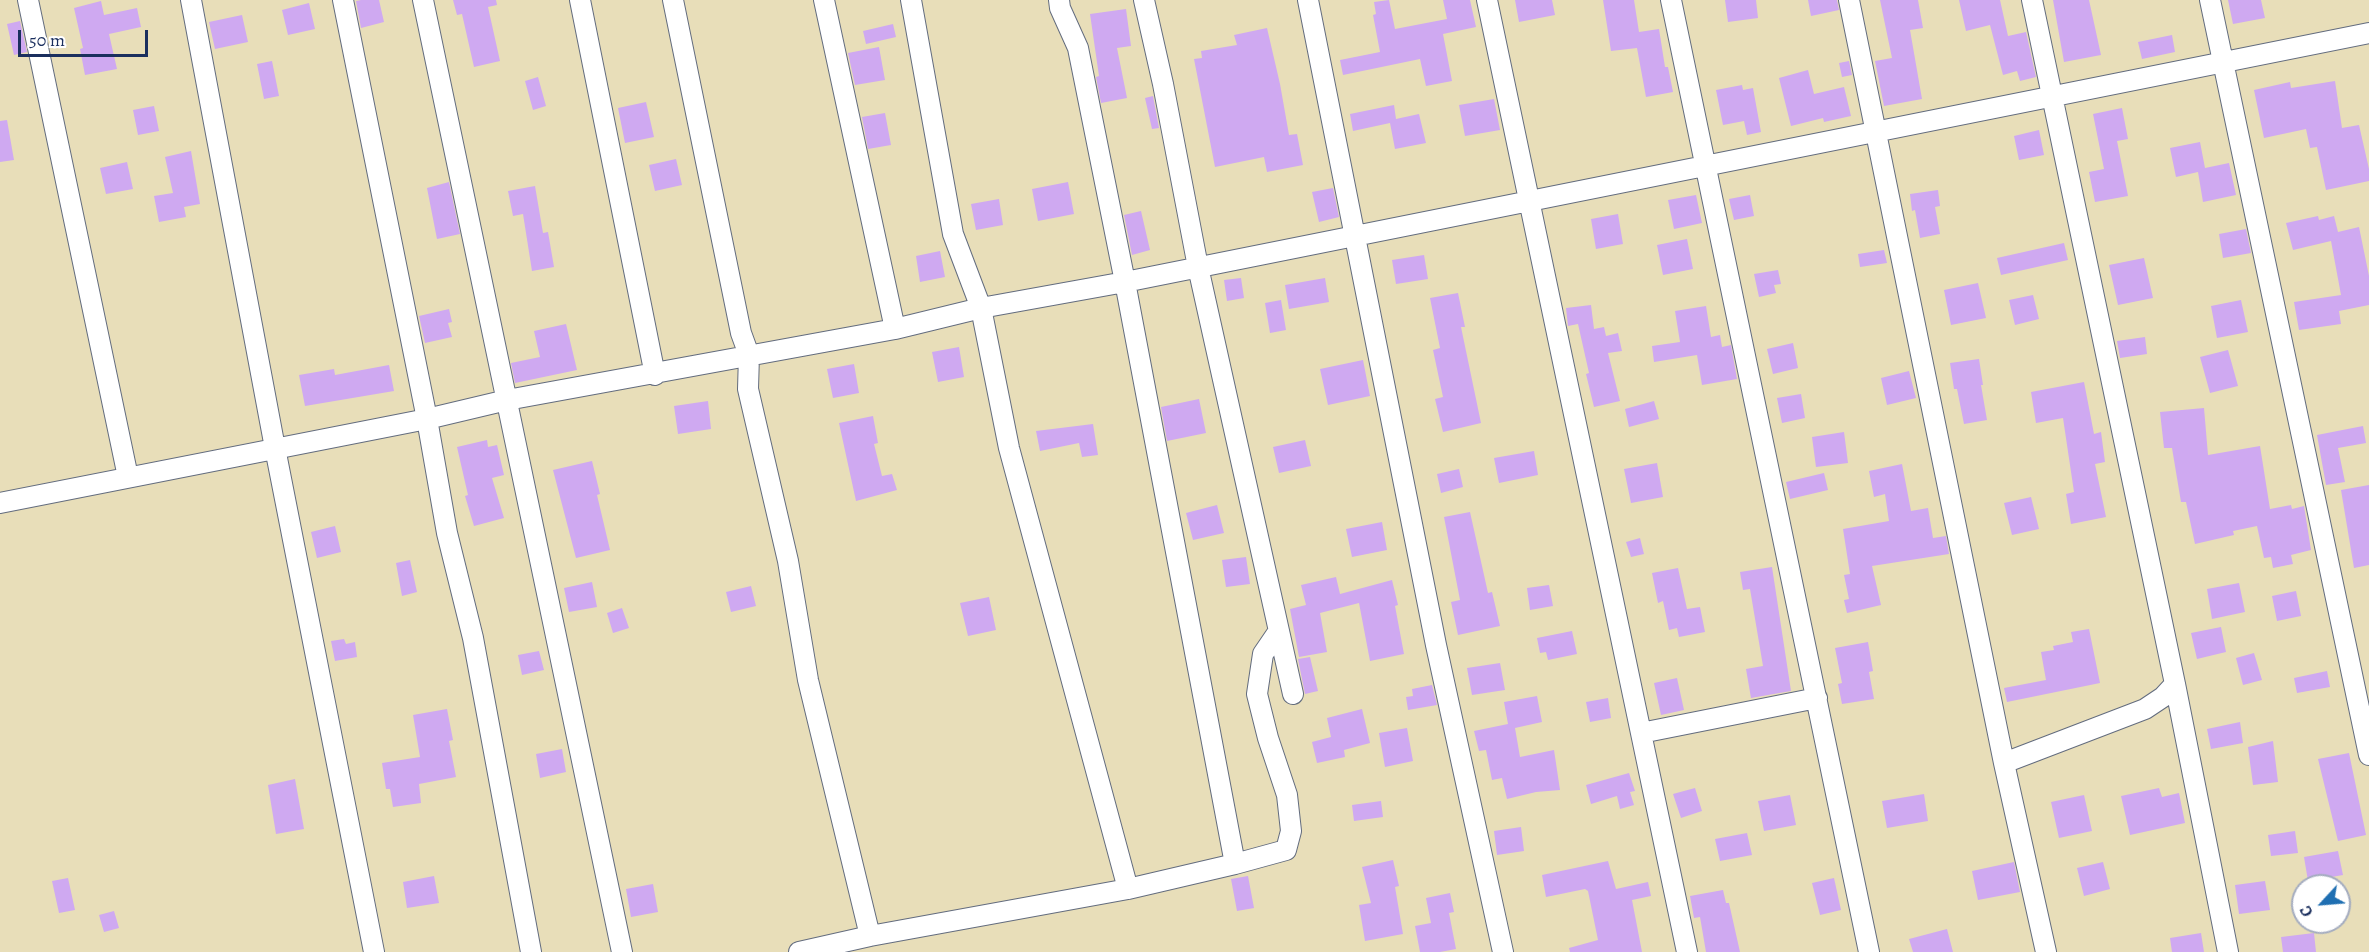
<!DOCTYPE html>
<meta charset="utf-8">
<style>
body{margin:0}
#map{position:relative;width:2369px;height:952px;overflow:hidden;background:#e8deb9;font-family:Alegreya,serif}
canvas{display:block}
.north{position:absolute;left:2291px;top:874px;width:60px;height:60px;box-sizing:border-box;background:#fff;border:2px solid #a4acbf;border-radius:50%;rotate:244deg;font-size:16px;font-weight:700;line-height:24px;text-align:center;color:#1b2f5e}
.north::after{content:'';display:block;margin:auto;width:21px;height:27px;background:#1f6fb2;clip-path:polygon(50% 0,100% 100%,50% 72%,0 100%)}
.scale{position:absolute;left:18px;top:30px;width:130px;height:27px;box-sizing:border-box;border:3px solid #1b2f5e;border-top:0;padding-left:8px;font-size:18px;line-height:21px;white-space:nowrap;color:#1b2f5e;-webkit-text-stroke:4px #fff;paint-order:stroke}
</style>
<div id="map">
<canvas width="2369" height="952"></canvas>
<div class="north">С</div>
<div class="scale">50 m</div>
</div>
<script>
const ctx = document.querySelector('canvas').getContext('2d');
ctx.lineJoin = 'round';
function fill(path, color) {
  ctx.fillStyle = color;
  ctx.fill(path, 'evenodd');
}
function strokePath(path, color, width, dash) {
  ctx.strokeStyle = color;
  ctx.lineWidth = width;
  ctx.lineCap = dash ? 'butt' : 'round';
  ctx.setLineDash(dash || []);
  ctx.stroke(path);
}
const building = new Path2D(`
 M361,0H379L384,22L361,28L356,1Z
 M453,0H496L497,5L488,7L500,61L474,67L462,14L457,15Z
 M1389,0L1395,29L1447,19L1443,0H1470L1476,27L1443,34L1452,81L1426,86L1420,59L1343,75L1340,60L1380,52L1373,15L1376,14L1374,2Z
 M1515,0H1552L1555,15L1519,22Z
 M1603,0H1634L1639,32L1659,29L1665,67H1668L1673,92L1646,97L1637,48L1611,51Z
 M1725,0H1756L1758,18L1728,22Z
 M1808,0H1837L1839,10L1811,16Z
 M1880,0H1918L1923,28L1910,30L1922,99L1884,106L1875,61L1892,58Z
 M1959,0H2000L2008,36L2026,32L2036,77L2020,81L2017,71L2003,75L1990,25L1966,31Z
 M2053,0H2089L2101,55L2064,62Z
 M2228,0H2261L2265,18L2233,24Z
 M101,1L104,15L137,8L141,27L109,34L117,69L85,75L80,49L83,48L74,8Z
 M309,3L315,29L288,35L282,10Z
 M1126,9L1131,46L1117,48L1127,98L1101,103L1096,77L1099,76L1090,14Z
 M242,15L248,42L215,49L209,22Z
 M20,21L27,52L14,55L7,24Z
 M893,24L896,37L866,44L863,31Z
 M1267,28L1280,84L1289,135L1297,134L1303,165L1267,172L1264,157L1215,167L1194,59L1202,58L1201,51L1237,45L1234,35Z
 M2172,35L2175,52L2142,59L2138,42Z
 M879,47L885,80L855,85L848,53Z
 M272,61L279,96L264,99L257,64Z
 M1849,61L1852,75L1842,77L1839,63Z
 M1808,70L1814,94L1844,87L1851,116L1824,122L1823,118L1791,126L1779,78Z
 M538,77L546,106L533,110L525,81Z
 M2335,81L2342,128L2359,125L2369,169V181L2326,190L2317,147L2310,148L2306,129L2264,138L2254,90L2290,82L2291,88Z
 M1742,85L1743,90L1753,88L1761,132L1747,135L1744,121L1723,125L1716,90Z
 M1153,96L1159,128L1152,129L1145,98Z
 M1494,99L1500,130L1465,136L1459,105Z
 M646,102L654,137L625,143L618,108Z
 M1394,105L1396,119L1419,114L1426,143L1395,149L1390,123L1353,131L1350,114Z
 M154,106L159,131L138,135L133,110Z
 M2122,108L2128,139L2117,141L2128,196L2095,202L2089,172L2104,169L2093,114Z
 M885,113L891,145L868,149L862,117Z
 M7,120L14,160L0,162V121Z
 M2039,130L2044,155L2019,160L2014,136Z
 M2200,142L2205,168L2229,163L2236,195L2203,202L2198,172L2176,177L2170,148Z
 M191,151L200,204L184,207L186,217L159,222L154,196L173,193L165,157Z
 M676,159L682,185L655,191L649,165Z
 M127,162L133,189L106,194L100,168Z
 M449,182L460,234L437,239L427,188Z
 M1068,182L1074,214L1038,221L1032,189Z
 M535,186L543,233L548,232L554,267L532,271L523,214L513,216L508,191Z
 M1333,188L1339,217L1319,222L1312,192Z
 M1938,190L1940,206L1935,207L1940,234L1920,238L1915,210L1912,211L1910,194Z
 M1696,195L1702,223L1674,229L1668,200Z
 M1750,195L1754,216L1734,220L1729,199Z
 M999,199L1003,225L976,230L971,204Z
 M1141,211L1150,250L1132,255L1124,215Z
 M1618,214L1623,244L1596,249L1591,219Z
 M2318,216L2319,220L2334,216L2338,232L2359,227L2369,276V305L2339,311L2341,324L2299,330L2294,302L2341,295L2331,241L2293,250L2286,223Z
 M2246,229L2251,253L2223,258L2219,234Z
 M1687,239L1693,269L1663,275L1657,245Z
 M2064,243L2068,260L2001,275L1997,258Z
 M1884,250L1887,263L1860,267L1858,254Z
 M940,251L945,277L920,282L916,256Z
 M1424,255L1428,279L1396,284L1392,260Z
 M2144,258L2153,298L2118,305L2109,265Z
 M1778,270L1781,284L1774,285L1776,293L1759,297L1754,274Z
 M1241,278L1244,298L1227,301L1224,280Z
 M1325,278L1329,302L1289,309L1285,285Z
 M1978,283L1986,318L1951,325L1944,290Z
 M1458,293L1465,327H1461L1481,423L1443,432L1435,399L1443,397L1433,350L1440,348L1430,298Z
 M2033,295L2039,319L2015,325L2009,300Z
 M1281,300L1286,330L1270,333L1265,303Z
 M2241,300L2248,332L2217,338L2211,306Z
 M1591,305L1594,329L1604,327L1606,336L1618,333L1622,351L1608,353L1620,401L1594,407L1586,374L1589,373L1578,324L1568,326L1566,308Z
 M1706,306L1711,337L1720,335L1722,347L1731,345L1737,379L1702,385L1697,355L1654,362L1652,346L1680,342L1675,311Z
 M449,309L452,322L448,323L452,337L425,343L419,316Z
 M566,324L577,370L515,383L511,363L540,357L534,331Z
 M2145,337L2147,354L2120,358L2117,341Z
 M1793,343L1798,368L1773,374L1767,349Z
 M959,347L964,377L938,382L932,352Z
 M2228,350L2238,386L2210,393L2200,357Z
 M1979,359L1983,385H1981L1987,420L1964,424L1957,389H1954L1950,363Z
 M1363,360L1370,396L1328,405L1320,369Z
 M854,364L859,393L833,398L827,369Z
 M389,365L394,391L305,406L299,375L334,369L335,375Z
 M1909,371L1916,398L1887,405L1881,378Z
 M2084,382L2094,434L2101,432L2105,462L2095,464L2106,517L2071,524L2066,494L2074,492L2063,418L2036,423L2031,392Z
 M1801,394L1805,418L1782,423L1777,398Z
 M1199,399L1206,433L1167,441L1161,407Z
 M708,401L711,429L678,434L674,406Z
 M1654,401L1659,419L1629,427L1625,409Z
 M2204,408L2208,455L2260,446L2270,509L2291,505L2292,509L2304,506L2311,550L2291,555L2293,564L2273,568L2271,557L2264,558L2257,526L2233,531L2234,535L2195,544L2186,502H2181L2172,448H2164L2160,412Z
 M873,416L878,443L874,444L882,476L892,474L897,490L856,501L839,423Z
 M1093,424L1098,455L1082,457L1079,443L1040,451L1036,431Z
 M2363,426L2366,443L2338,448L2345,482L2326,485L2317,435Z
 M1844,432L1848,463L1816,467L1812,437Z
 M487,440L488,447L497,445L504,475L492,478L504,518L474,526L465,496L468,495L457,447Z
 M1305,440L1311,466L1279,473L1273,447Z
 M1534,451L1538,475L1499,483L1494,458Z
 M592,461L600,494L597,495L610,550L576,558L553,470Z
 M1657,463L1663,497L1631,503L1624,469Z
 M1902,464L1911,511L1928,508L1933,538L1946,536L1949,554L1872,566L1881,605L1847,613L1844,600L1849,599L1844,575L1850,574L1843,529L1889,521L1885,494L1874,497L1869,471Z
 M1459,469L1463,487L1441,493L1437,474Z
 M1824,473L1828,490L1790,499L1786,482Z
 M2369,485V565L2354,568L2341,490Z
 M2031,497L2039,529L2012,535L2004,503Z
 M1217,505L1224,533L1193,540L1186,513Z
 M1470,512L1488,593L1492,592L1500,626L1458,635L1451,602L1460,600L1444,517Z
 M1382,522L1387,550L1352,557L1346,529Z
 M335,526L341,552L317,558L311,532Z
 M1640,538L1644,554L1631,557L1626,542Z
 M1246,557L1250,584L1226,587L1222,560Z
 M410,560L417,592L402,596L396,563Z
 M1772,567L1791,691L1751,698L1746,669L1763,666L1750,589L1743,590L1740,572Z
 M1678,568L1687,609L1700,607L1705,632L1679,637L1677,628L1669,630L1663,601L1658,603L1652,573Z
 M1336,577L1340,594L1392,580L1398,605L1395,606L1404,654L1370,661L1359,603L1320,613L1327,652L1299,657L1290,609L1306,605L1301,585Z
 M592,582L597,607L569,612L564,588Z
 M2239,583L2245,612L2212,619L2207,589Z
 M1549,585L1553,606L1530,610L1527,588Z
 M751,586L756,606L731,612L726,592Z
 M2296,591L2301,616L2277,621L2272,596Z
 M989,597L996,630L968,636L960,603Z
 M622,608L629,628L613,633L607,613Z
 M2221,627L2226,652L2197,659L2191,633Z
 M2089,629L2100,683L2007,702L2004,688L2046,680L2041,652L2054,650L2053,646L2073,642L2071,632Z
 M1572,631L1577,654L1548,660L1546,652L1540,653L1537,638Z
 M344,639L346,644L355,642L357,657L335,661L331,641Z
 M1868,642L1873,671L1869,672L1874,699L1842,704L1838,684L1842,683L1835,648Z
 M539,651L544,670L522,675L518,655Z
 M2254,653L2262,680L2243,685L2236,658Z
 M1310,657L1318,691L1305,694L1298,659Z
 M1500,663L1505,690L1472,695L1467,668Z
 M2327,671L2330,687L2297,693L2294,678Z
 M1677,678L1684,710L1661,715L1654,683Z
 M1432,685L1437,705L1408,710L1406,697L1413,696L1412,689Z
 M1537,696L1542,722L1515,728L1520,757L1554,750L1560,790L1536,792L1507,799L1502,778L1492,780L1486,750L1479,751L1474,731L1508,724L1504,702Z
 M1608,698L1611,718L1590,722L1586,702Z
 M447,709L453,740L449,741L456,777L419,784L421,803L393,807L390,789H386L382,763L420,757L413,715Z
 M1362,709L1370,743L1344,750L1345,757L1317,763L1312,742L1331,737L1327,718Z
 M2240,722L2243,743L2211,749L2207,729Z
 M1407,728L1413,761L1385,767L1379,733Z
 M2273,741L2278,782L2253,785L2248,747Z
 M562,749L566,772L540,778L536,754Z
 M2349,753L2366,835L2338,841L2318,759Z
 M1629,773L1635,791L1630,792L1634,805L1620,809L1617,796L1591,804L1586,785Z
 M295,779L304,829L276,834L268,785Z
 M1695,788L1702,811L1681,818L1673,794Z
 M2159,788L2162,797L2179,793L2185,823L2130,835L2121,796Z
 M1924,794L1928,821L1887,828L1882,801Z
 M1790,795L1796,825L1764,831L1758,801Z
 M2084,795L2092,831L2059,838L2051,802Z
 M1381,801L1383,817L1354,821L1352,805Z
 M1521,827L1524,851L1497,855L1494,831Z
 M2295,831L2298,853L2271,856L2268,835Z
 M1747,833L1752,855L1720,861L1715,839Z
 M2338,851L2343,875L2308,881L2304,857Z
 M1393,860L1399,886L1395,887L1403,934L1365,941L1359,905L1371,903L1362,867Z
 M1608,861L1616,889L1648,882L1651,896L1632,900L1642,952H1570L1569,948L1598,940L1588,891L1585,889L1546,897L1542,875Z
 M2014,862L2020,892L1978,900L1972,871Z
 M2103,862L2110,889L2084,896L2077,868Z
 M434,876L439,903L407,908L403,882Z
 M1248,876L1254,908L1237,911L1231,879Z
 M68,878L75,910L59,913L52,881Z
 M1834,878L1841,910L1820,915L1812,883Z
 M2265,881L2270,910L2239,914L2235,885Z
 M653,884L658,912L631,917L626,889Z
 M1723,890L1726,903H1729L1740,952H1706L1700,917L1694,918L1690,896Z
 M1450,893L1454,912L1449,913L1456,949L1440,952H1420L1415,926L1431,923L1426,898Z
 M114,911L119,928L104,932L99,915Z
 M1947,929L1953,952H1913L1909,939Z
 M2201,933L2204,952H2172L2170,938Z
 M2314,933L2316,952H2283L2281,937Z`);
const minor = new Path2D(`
 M28,0L128,477
 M191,0L275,448L374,952
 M343,0L427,419L447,533L473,638L531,952
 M423,0L622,952
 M580,0L655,375
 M673,0L741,333L749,355L748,389L788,561L808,680L870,936L1128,889L1235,864L1125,282L1078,48L1060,8L1059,0
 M824,0L895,329
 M911,0L953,234L981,308L1009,448L1128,889
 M1144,0L1163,84L1198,267L1293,694
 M1308,0L1436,645L1503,952
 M1487,0L1687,952
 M1671,0L1869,952
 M1849,0L2004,763L2046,952
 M2210,0L2369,755
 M0,503L427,419L507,400L895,329L981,308L1125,282L2369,33
 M2175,684L2228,952
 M1641,733L1817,698
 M2004,763L2145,709L2163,697L2175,684L2032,0
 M1235,864L1286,850L1291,831L1287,795L1268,738L1257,694L1263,654L1278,632
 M799,952L870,936`);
fill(building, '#cfa9f1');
strokePath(minor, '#636c7e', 22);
strokePath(minor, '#fff', 20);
</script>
